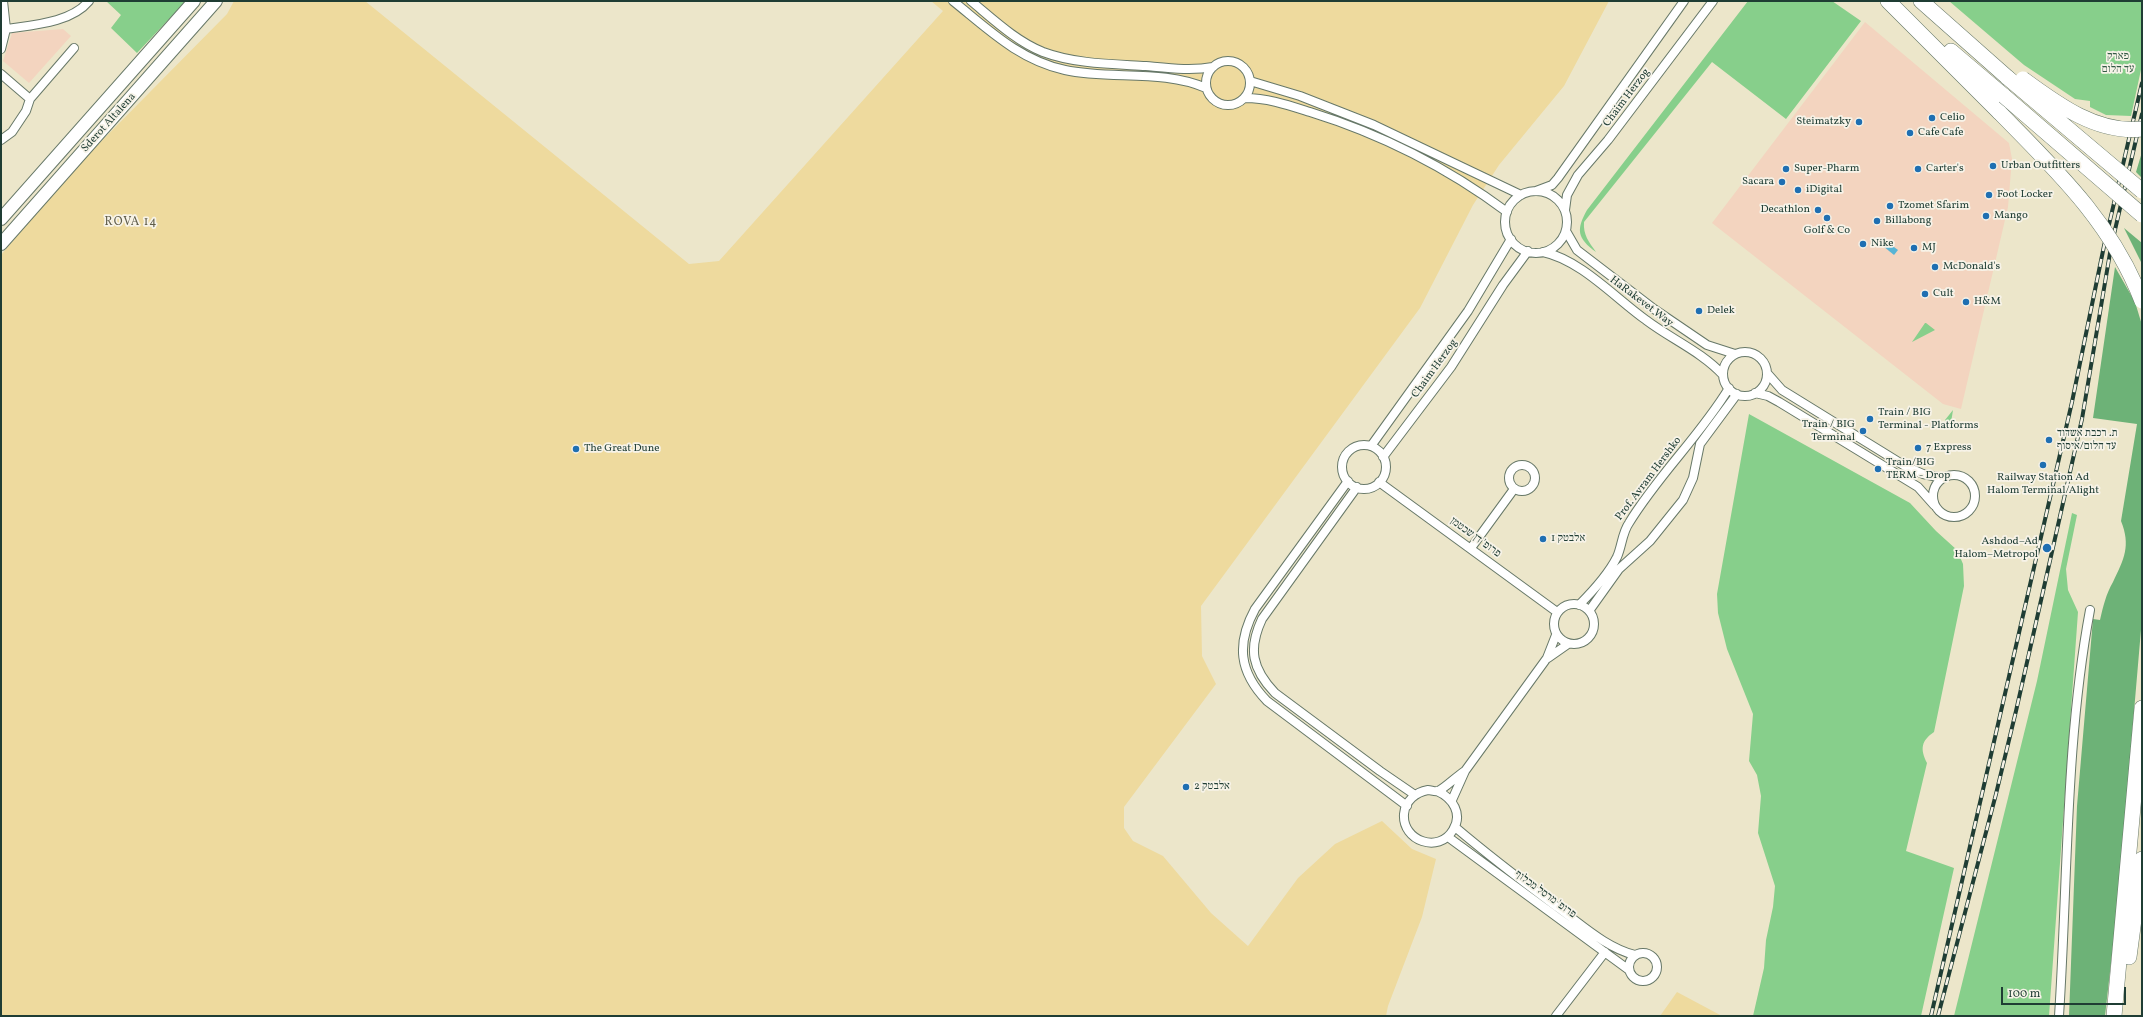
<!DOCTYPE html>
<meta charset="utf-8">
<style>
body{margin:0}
#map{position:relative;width:2143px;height:1017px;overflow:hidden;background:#ece6ca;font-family:Vollkorn,serif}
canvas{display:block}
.frame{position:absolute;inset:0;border:2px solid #1f3d34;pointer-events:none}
.scale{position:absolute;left:2001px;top:987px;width:125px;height:18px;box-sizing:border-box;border:2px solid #1f3d34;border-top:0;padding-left:5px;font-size:12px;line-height:14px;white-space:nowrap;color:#1f3d34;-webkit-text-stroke:3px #f7f3e8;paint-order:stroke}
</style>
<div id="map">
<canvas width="2143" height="1017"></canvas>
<div class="frame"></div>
<div class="scale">100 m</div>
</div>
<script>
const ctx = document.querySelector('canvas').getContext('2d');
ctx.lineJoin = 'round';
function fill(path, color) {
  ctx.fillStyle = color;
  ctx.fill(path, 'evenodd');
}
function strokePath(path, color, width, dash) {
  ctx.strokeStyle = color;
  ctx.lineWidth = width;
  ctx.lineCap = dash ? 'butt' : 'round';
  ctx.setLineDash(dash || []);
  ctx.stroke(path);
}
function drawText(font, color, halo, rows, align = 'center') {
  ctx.font = font + ' Vollkorn,"Frank Ruhl Libre",serif';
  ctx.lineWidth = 3.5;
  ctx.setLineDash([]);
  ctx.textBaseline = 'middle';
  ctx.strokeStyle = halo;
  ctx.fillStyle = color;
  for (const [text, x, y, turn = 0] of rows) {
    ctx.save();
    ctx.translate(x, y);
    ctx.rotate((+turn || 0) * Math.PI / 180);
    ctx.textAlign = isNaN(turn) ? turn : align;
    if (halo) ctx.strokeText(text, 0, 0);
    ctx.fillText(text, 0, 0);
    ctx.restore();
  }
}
const built = new Path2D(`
 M1865,22L2009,143L2012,159L2008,207L1961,409L1943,404L1712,223Z
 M63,29L71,36L29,83L3,61L12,33Z`);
const green = new Path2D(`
 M106,1H186L137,53L111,28L121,15Z
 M1748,1H1832L1861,21L1786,119L1712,62L1584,222C1583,235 1589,242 1596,252C1577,238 1576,230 1587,210Z
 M1949,1H2142V65L2131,116L2106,115L2090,107V101L2075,99L2024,65Z
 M1926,323L1935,330L1912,342L1925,323Z
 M1953,410L1950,429H1948L1945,420Z
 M1749,414L1910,503L1936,531L1957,550L1963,564L1964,586L1934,732C1921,741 1920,749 1927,763L1906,851L1954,868L1921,1016H1753L1764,968L1766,940L1773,907L1775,886L1758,833L1761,796L1757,775L1749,761L1753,714L1727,649L1718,613L1717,594Z
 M2072,513L2077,515L2066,569L2068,590L2078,612L2049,1016H1954L2037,681Z`);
const forest = new Path2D(`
 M2142,152V178L2136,172Z
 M2124,228L2142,243V264Z
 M2115,267L2135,302L2142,325V618L2117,910L2105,1016H2069L2077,806L2093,619L2100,620C2103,607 2106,594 2113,582C2124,559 2131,546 2121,521L2137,424L2093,418Z`);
const sand = new Path2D(`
 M234,1H365L689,264L719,261L943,11L931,1H1609L1564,86L1499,165L1473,205L1420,308L1201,606L1202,656L1216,684L1124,807V828L1133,841L1163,856L1211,913L1248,946L1298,878L1335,844L1382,821L1412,849L1436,859L1422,917L1388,1006L1386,1016H1V255L71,172L227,14Z
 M1677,992L1722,1016H1660Z`);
const water = new Path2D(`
 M1882,238L1898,250L1894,255L1878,242Z`);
const street = new Path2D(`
 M953,1C988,29 1019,60 1065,70C1110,80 1163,69 1206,88
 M971,1C994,20 1016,41 1043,52C1075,64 1113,64 1146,66C1168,68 1191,71 1213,67
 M6,29C32,25 71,23 89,1
 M1,49L6,29L3,1
 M1206 83a22 22 0 1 1 44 0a22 22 0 1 1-44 0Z
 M1,74L30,99
 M1250,81L1300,96L1374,125L1521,195
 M1245,98C1268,98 1288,105 1310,112C1381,134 1448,168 1507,212
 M1,140L12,132L26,111L30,99L74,48
 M1536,191L1552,185L1558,178L1684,1
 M1505 222a31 31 0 1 1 62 0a31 31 0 1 1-62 0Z
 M1565,210L1567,195L1578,175L1608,140L1713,1
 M1566,231L1577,250L1654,309L1707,345L1735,354
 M1543,252C1581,260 1615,298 1646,320C1671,339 1702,352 1723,375
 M1723 374a22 22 0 1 1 44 0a22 22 0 1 1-44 0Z
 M1767,373L1782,390L1905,466L1923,474L1943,478
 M1755,393L1768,396L1779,402L1918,487L1934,505
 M1342 467a22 22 0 1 1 44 0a22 22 0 1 1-44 0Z
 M1371,446L1468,311L1511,239
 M1383,457L1451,367L1503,285L1528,251
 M1509 478a13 13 0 1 1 26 0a13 13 0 1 1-26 0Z
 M1933 496a21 21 0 1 1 42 0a21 21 0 1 1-42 0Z
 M1348,481L1255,609C1236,644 1239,672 1267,701L1407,806
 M1379,482L1557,612
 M1357,487L1262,619C1248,649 1252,669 1275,693L1380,771L1415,795
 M1471,548L1514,489
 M1554 624a20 20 0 1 1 40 0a20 20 0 1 1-40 0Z
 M1579,605C1593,591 1608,575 1617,557C1622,546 1622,533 1629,523C1658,475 1700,436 1729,388
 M1589,611L1619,569L1650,541L1683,500L1693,478L1700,444L1737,394
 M1548,658L1568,644
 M1437,791C1453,798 1463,814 1453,830C1439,854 1402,841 1404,814C1405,801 1416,792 1428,790C1431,790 1435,792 1438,791C1444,789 1458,775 1465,771
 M1452,800L1465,771L1547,658L1556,635
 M1455,827C1488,855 1522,881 1557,907C1581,924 1606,948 1635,955
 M1448,837L1629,970
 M1629 967a14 14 0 1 1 28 0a14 14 0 1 1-28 0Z
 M1556,1016L1605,952
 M2059,1016C2068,881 2065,744 2090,610`);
const secondary = new Path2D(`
 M1,219L194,1
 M1,244L216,1`);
const highway = new Path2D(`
 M1888,1L2000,113
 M1921,1L2008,78
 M1951,51L2004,96
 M2129,957L2142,859
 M2114,1016L2142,708`);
const rail = new Path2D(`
 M1931,1016L2072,402L2104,246L2142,83
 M1938,1016L1996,794L2016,711L2082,419L2111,247L2142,114`);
const highwayBridge = new Path2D(`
 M2008,78L2142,191
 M2023,79C2057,104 2097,134 2142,129
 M2004,96L2142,215
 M2000,113C2057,171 2112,223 2142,301`);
const markers = [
 [1932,118,4,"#1f6fb2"],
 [1859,122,4,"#1f6fb2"],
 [1910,133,4,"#1f6fb2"],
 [1993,166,4,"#1f6fb2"],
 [1786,169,4,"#1f6fb2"],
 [1918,169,4,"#1f6fb2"],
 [1782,182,4,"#1f6fb2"],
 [1798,190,4,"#1f6fb2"],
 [1989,195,4,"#1f6fb2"],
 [1890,206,4,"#1f6fb2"],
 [1818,210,4,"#1f6fb2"],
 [1986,216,4,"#1f6fb2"],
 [1827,218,4,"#1f6fb2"],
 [1877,221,4,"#1f6fb2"],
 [1863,244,4,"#1f6fb2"],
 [1914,248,4,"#1f6fb2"],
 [1935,267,4,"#1f6fb2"],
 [1925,294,4,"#1f6fb2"],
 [1966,302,4,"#1f6fb2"],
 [1699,311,4,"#1f6fb2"],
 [1870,419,4,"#1f6fb2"],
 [1863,431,4,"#1f6fb2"],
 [2049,440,4,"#1f6fb2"],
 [1918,448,4,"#1f6fb2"],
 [576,449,4,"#1f6fb2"],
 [2043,465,4,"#1f6fb2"],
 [1878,469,4,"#1f6fb2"],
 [1543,539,4,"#1f6fb2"],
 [2047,548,5,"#1f6fb2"],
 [1186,787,4,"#1f6fb2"]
];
const parkNames = [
 ["פארק",2118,57],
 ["עד הלום",2118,70]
];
const streetNames = [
 ["Chaim Herzog",1627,98,-53],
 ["Sderot Altalena",109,123,-48],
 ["HaRakevet Way",1641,302,37],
 ["Chaim Herzog",1435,369,-54],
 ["Prof. Avram Hershko",1649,479,-53],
 ["פרופ' דן שכטמן",1475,538,36],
 ["פרופ' מרסל מכלוף",1545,895,36]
];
const poiNames = [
 ["Celio",1940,118],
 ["Steimatzky",1851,122,"right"],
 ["Cafe Cafe",1918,133],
 ["Urban Outfitters",2001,166],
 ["Super-Pharm",1794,169],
 ["Carter's",1926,169],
 ["Sacara",1774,182,"right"],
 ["iDigital",1806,190],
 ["Foot Locker",1997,195],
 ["Tzomet Sfarim",1898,206],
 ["Decathlon",1810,210,"right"],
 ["Mango",1994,216],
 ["Billabong",1885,221],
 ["Golf & Co",1827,231,"center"],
 ["Nike",1871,244],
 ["MJ",1922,248],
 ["McDonald's",1943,267],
 ["Cult",1933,294],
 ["H&M",1974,302],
 ["Delek",1707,311],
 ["Train / BIG",1878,413],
 ["Terminal - Platforms",1878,426],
 ["Train / BIG",1855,425,"right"],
 ["Terminal",1855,438,"right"],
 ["ת. רכבת אשדוד",2057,434],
 ["עד הלום/איסוף",2057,447],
 ["7 Express",1926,448],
 ["The Great Dune",584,449],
 ["Train/BIG",1886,463],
 ["TERM - Drop",1886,476],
 ["Railway Station Ad",2043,478,"center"],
 ["Halom Terminal/Alight",2043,491,"center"],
 ["אלבטק 1",1551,539],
 ["Ashdod–Ad",2038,542,"right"],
 ["Halom–Metropol",2038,555,"right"],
 ["אלבטק 2",1194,787]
];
const neighbourhoodNames = [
 ["ROVA 14",131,223]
];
fill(built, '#f3d4bf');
fill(green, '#87cf8b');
fill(forest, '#6db277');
fill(sand, '#eeda9e');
fill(water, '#57b4d5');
strokePath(street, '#677868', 10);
strokePath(secondary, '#677868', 14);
strokePath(highway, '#677868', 16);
strokePath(street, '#fff', 8);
strokePath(secondary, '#fff', 12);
strokePath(highway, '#fff', 15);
strokePath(rail, '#1f3d34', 4);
strokePath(rail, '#f7f3e8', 2.5, [8]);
strokePath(highwayBridge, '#677868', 16, []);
strokePath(highwayBridge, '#fff', 15);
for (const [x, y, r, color] of markers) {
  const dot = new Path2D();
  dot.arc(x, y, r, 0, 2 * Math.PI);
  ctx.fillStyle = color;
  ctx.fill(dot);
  strokePath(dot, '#f7f3e8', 1.5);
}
drawText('11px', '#345a45', '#f7f3e8', parkNames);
drawText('11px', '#1f3d34', '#f7f3e8', streetNames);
drawText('11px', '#1f3d34', '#f7f3e8', poiNames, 'left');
ctx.letterSpacing = '1px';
drawText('12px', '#5f5c49', '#f7f3e8', neighbourhoodNames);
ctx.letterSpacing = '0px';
</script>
